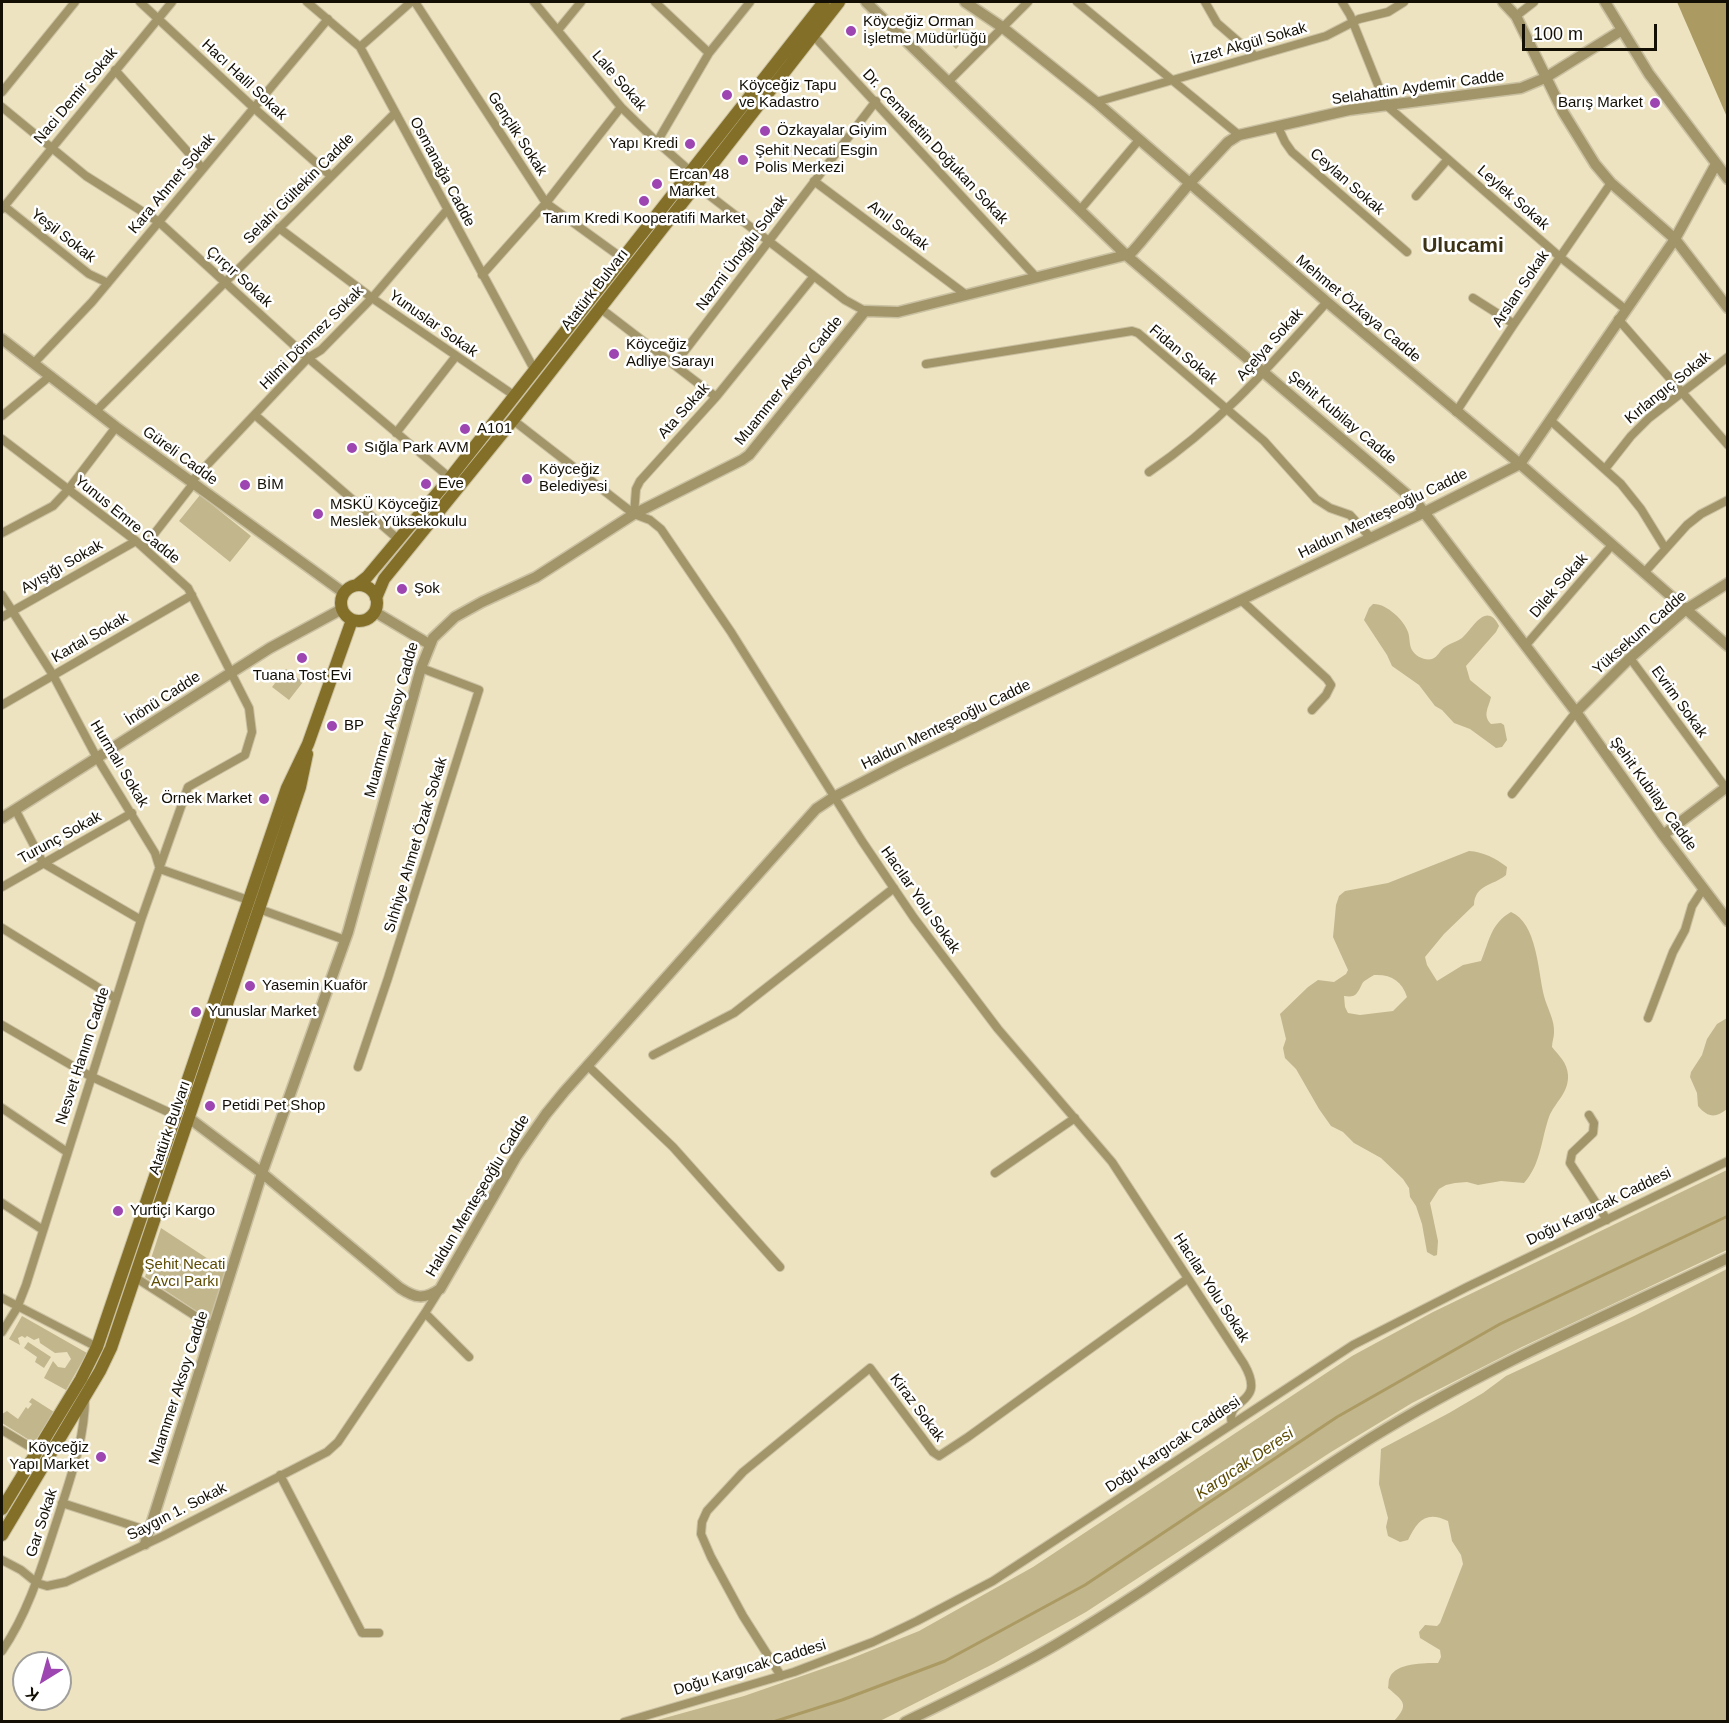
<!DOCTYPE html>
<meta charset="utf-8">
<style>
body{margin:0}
#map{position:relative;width:1729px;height:1723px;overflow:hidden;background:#ede3c0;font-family:Arial,sans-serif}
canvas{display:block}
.frame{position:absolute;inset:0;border:3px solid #130f04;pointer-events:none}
.north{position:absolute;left:12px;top:1651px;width:60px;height:60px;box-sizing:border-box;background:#fff;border:2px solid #a19f9b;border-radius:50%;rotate:217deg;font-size:16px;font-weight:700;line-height:24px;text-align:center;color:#130f04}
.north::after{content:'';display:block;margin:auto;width:21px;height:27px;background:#9d45b0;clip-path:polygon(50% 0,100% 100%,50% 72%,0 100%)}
.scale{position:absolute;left:1522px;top:24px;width:135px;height:27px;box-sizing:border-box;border:3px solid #130f04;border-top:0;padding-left:8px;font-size:18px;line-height:21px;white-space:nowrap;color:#130f04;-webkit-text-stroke:4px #fff;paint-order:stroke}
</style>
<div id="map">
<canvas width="1729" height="1723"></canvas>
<div class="frame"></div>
<div class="north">K</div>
<div class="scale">100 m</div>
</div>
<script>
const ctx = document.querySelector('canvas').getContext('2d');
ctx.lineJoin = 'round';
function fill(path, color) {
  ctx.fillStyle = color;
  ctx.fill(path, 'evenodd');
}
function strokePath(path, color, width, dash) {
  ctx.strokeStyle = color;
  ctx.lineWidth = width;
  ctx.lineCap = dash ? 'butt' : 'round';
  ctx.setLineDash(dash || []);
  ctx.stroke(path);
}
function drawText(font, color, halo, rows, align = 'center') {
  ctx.font = font + ' Arial,sans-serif';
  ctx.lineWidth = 5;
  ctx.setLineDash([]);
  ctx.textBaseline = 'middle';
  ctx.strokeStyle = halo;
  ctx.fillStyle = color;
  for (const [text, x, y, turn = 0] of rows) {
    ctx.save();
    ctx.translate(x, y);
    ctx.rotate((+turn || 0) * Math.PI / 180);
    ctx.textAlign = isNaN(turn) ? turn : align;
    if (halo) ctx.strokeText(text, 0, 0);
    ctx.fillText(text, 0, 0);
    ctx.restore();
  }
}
const green = new Path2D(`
 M957,19L971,33L956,49L942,35Z
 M200,495L251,536L230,562L179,521Z
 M1373,604C1386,603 1404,620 1408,632C1410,637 1409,645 1412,650C1415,656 1425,661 1432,659C1438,657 1440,650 1445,647C1450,643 1457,642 1462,638C1472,630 1486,600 1499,626L1496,632L1466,666L1470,680L1491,697C1489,707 1482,715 1491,724L1501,723L1504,725L1507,740L1502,747L1496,748L1470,729L1454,723L1442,710L1435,706L1419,685L1392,666L1387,655L1364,620L1369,608Z
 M286,669L303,682L289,700L272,687Z
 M1469,851C1484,852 1495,858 1507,867L1506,875C1493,886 1475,884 1474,905L1444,934L1425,957L1427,965L1437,981L1463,965L1481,961C1489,942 1491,923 1511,912C1537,923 1538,971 1544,996C1547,1008 1555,1020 1554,1033C1554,1037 1552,1042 1552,1047C1559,1056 1567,1062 1568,1075C1569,1093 1555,1102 1549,1117C1541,1140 1541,1164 1524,1183L1501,1181L1478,1185L1467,1182L1455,1183L1446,1185L1439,1189L1430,1203L1438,1241L1437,1255L1434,1256L1427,1252L1422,1224L1416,1206L1410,1197L1409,1188L1403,1179L1381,1158L1354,1143L1343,1132L1331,1126L1319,1109L1296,1069L1285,1058L1283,1048L1286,1039L1280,1014L1308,987L1318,980L1334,982L1346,974L1348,970L1333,937L1336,905L1339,896L1345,891L1388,883ZM1374,975C1391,974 1402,981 1407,997L1393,1011L1360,1015L1348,1013L1345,1007L1344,996C1356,998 1357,994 1362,984C1364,980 1370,978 1374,975Z
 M1727,1018V1109C1716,1118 1708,1118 1698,1106L1697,1093L1690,1077L1691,1072L1702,1055L1707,1039L1717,1024Z
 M177,1128L180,1129L100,1362L2,1528V1521L86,1381L100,1353Z
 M1727,1170V1250L1522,1347L1412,1403L1331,1452L1086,1612L993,1664L884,1719L877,1722L654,1721L744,1696L845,1661L919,1631L1033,1567L1352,1356L1433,1312Z
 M161,1228L225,1270L210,1320L145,1277Z
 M1727,1269V1721H1394C1410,1704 1403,1701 1388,1688C1389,1684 1388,1680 1390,1677C1396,1663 1424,1663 1438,1663L1441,1657L1440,1650L1420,1638L1419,1632L1425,1625L1437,1626L1440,1623L1463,1564L1461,1555L1452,1541L1448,1521C1426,1510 1417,1521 1408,1540L1400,1542L1388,1536L1386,1527L1388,1518L1379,1484L1381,1449L1449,1413L1483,1393L1506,1376L1634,1316Z
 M22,1316L87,1353L66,1390L44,1378L53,1361L58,1367L65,1368L71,1359L67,1352L55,1353L40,1343L39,1338L34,1340L27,1336L25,1338L22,1336L18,1338L20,1345L9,1339Z
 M28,1342L51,1357L44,1368L35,1362L37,1357L24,1348Z
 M32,1398L54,1412L34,1443L2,1423V1414L7,1411L18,1419L26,1407L28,1409L32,1404L29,1402Z`);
const water = new Path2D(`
 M1677,2H1727V117Z`);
const stream = new Path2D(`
 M773,1722L842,1700L945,1661L1085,1585L1337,1417L1500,1324L1728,1216`);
const minor = new Path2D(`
 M140,2L254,108L331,176
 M307,2L360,47L535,371
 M415,2L546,203L622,258
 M534,2L621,107L657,142L690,171
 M655,2L709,53
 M1077,2L1239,135
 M1205,2L1217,23L1255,56
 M1342,2L1350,15L1386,105L1560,257L1625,309
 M1516,16L1534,2
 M558,30L581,2
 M813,35L1036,277
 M360,47L411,2
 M115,70L203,169
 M948,82L1028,2
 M2,92L75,2
 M1096,102L1326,36L1359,19L1388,12L1404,2
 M2,107L86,176L159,222L308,358L450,478
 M1278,127L1285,142L1292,152L1407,252
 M657,142L709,53L750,2
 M814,181L965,294
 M696,185L845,300L865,311
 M1416,196L1448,159
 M4,206L89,274L108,283
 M2,209L172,2
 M1080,210L1139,140
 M279,228L372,298L515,396
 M482,275L546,203L621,107
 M1473,298L1514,324
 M600,308L716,397
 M1618,319L1728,445
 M34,363L92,302L328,19
 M926,364L1132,331L1138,333L1264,441L1316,499L1330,508L1350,515L1370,537
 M674,365L876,101
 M95,412L395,113
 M1456,412L1514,324L1611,183
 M255,415L399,540
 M2,416L50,376
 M513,420L634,514L650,520L661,529L731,632L862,841L914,918L998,1029L1112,1162L1244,1364C1268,1406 1224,1397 1232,1424
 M1550,420L1621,484L1641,509L1665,548
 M396,433L456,356
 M2,439L136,541L188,588L249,708L252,732L245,755L188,787L141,920L26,1285L17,1308L2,1332
 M1605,469L1631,436L1649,418L1728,357
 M1149,472C1221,423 1269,367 1327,302
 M191,482L308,358L321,350L372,298L447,210
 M634,514L636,489L640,481L716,397L814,276
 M2,533L53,506L68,490L116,427
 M144,547L193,484
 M1644,573L1687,525L1701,514L1728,500
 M2,595L53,675L97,758L155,853L160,869L248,900
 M1241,600L1327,679L1331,685L1326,695L1312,710
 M2,617L136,541
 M1526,645L1612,545
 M1630,658L1728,791
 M2,705L192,595
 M1512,794L1576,712
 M15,809L43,863L141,920
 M2,887L132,813
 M259,909L345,940
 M2,928L115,998
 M1648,1018L1673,952L1685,930L1692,906L1703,889
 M2,1025L90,1076L177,1116
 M653,1055L734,1013L894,888
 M587,1065L673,1147L780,1267
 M358,1067L388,978L479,690L421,668
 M2,1108L67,1152
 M1589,1115L1594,1123L1593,1133L1572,1153L1570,1163L1607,1220
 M995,1173L1075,1118
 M2,1203L43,1230
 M136,1278L214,1328
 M2,1298L97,1347
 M425,1313L469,1357
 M2,1430L37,1451
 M280,1475L362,1633H379
 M62,1503L149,1531
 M2,1560L21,1570L37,1583L47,1586L66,1582L163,1536L327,1452L338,1442L425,1313L440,1289
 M2,1651C30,1610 43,1562 59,1514C71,1476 85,1438 85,1397
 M781,1676L743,1616L711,1557L701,1534L702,1522L707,1511L743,1472L870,1368L933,1452L939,1456L968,1437L1187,1279
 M624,1722L794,1672L873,1642L917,1621L993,1581L1353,1345L1467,1287L1728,1161`);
const tertiary = new Path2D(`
 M866,2L1126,255L1417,503L1576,712L1663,835L1728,921
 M965,2L1002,27L1096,102L1327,302L1520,464L1728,646
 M1503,2L1516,16L1563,112L1595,164L1611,183L1675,239L1728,308
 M1605,2L1649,74L1728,179
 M2,339L116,427L344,593
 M375,612L429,644
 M1576,712L1630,658L1685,610L1728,583
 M2,818L270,648L342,609
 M1663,835L1728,786
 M189,1118L262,1173L400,1288C415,1298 424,1300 440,1289L516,1157L546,1114L564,1092L816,809L834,797L900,763L1425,512L1520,464L1675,239L1716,164
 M145,1544L262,1173L348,932L421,668L433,638L455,617L482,602L536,577L634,514L742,460L749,455L865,311L898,312L1126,255L1132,252L1139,244L1189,184L1228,142L1239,135L1349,110L1521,88L1545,78L1622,30
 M905,1722C956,1697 1008,1673 1057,1644C1165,1580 1265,1504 1371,1438C1484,1368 1608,1315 1728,1258`);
const secondary = new Path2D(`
 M341 603a18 18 0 1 1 36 0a18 18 0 1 1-36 0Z
 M357,585L367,577L450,478L824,2
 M376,598L384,579L513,420L839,2
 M2,1509L81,1379L97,1347L287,788L308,744L352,620
 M2,1535L100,1371L111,1348L300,787L307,754`);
const markers = [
 [851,31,6,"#9d45b0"],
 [727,95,6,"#9d45b0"],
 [1655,103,6,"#9d45b0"],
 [765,131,6,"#9d45b0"],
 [690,144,6,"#9d45b0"],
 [743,160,6,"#9d45b0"],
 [657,184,6,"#9d45b0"],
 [644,201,6,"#9d45b0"],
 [614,354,6,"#9d45b0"],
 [465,429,6,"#9d45b0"],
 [352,448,6,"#9d45b0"],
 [527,479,6,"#9d45b0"],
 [426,484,6,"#9d45b0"],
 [245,485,6,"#9d45b0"],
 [318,514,6,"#9d45b0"],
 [402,589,6,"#9d45b0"],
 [302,658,6,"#9d45b0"],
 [332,726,6,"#9d45b0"],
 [264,799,6,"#9d45b0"],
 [250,986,6,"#9d45b0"],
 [196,1012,6,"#9d45b0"],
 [210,1106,6,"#9d45b0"],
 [118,1211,6,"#9d45b0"],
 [101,1457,6,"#9d45b0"]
];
const poiNames = [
 ["Köyceğiz Orman",863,22],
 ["İşletme Müdürlüğü",863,39],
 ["Köyceğiz Tapu",739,86],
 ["ve Kadastro",739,103],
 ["Barış Market",1643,103,"right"],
 ["Özkayalar Giyim",777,131],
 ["Yapı Kredi",678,144,"right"],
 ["Şehit Necati Esgin",755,151],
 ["Polis Merkezi",755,168],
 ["Ercan 48",669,175],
 ["Market",669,192],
 ["Tarım Kredi Kooperatifi Market",644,219,"center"],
 ["Köyceğiz",626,345],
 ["Adliye Sarayı",626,362],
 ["A101",477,429],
 ["Sığla Park AVM",364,448],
 ["Köyceğiz",539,470],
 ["Belediyesi",539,487],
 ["Eve",438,484],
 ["BİM",257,485],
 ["MSKÜ Köyceğiz",330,505],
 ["Meslek Yüksekokulu",330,522],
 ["Şok",414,589],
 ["Tuana Tost Evi",302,676,"center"],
 ["BP",344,726],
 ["Örnek Market",252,799,"right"],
 ["Yasemin Kuaför",262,986],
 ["Yunuslar Market",208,1012],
 ["Petidi Pet Shop",222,1106],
 ["Yurtiçi Kargo",130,1211],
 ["Köyceğiz",89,1448,"right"],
 ["Yapı Market",89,1465,"right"]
];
const streetNames = [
 ["İzzet Akgül Sokak",1249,44,-16],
 ["Hacı Halil Sokak",244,80,43],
 ["Lale Sokak",619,81,49],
 ["Selahattin Aydemir Cadde",1418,88,-8],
 ["Naci Demir Sokak",76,96,-50],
 ["Gençlik Sokak",517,134,57],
 ["Dr. Cemalettin Doğukan Sokak",935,147,47],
 ["Osmanağa Cadde",442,172,62],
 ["Ceylan Sokak",1347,182,41],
 ["Kara Ahmet Sokak",172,184,-50],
 ["Selahi Gültekin Cadde",299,189,-45],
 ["Leylek Sokak",1513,198,41],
 ["Anıl Sokak",898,226,37],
 ["Yeşil Sokak",63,236,38],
 ["Nazmi Ünoğlu Sokak",742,253,-53],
 ["Çırçır Sokak",239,277,42],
 ["Arslan Sokak",1521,289,-56],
 ["Atatürk Bulvarı",595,290,-52],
 ["Mehmet Özkaya Cadde",1358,309,40],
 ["Yunuslar Sokak",433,324,35],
 ["Hilmi Dönmez Sokak",312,338,-45],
 ["Açelya Sokak",1270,345,-48],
 ["Fidan Sokak",1183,355,40],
 ["Muammer Aksoy Cadde",789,381,-51],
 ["Kırlangıç Sokak",1668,388,-39],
 ["Ata Sokak",684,411,-48],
 ["Şehit Kubilay Cadde",1342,418,40],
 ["Güreli Cadde",180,456,36],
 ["Haldun Menteşeoğlu Cadde",1383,514,-26],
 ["Yunus Emre Cadde",127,520,39],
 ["Ayışığı Sokak",62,567,-30],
 ["Dilek Sokak",1559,586,-49],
 ["Yüksekum Cadde",1640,633,-41],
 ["Kartal Sokak",90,638,-30],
 ["İnönü Cadde",163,699,-33],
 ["Evrim Sokak",1679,702,54],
 ["Muammer Aksoy Cadde",392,720,-74],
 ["Haldun Menteşeoğlu Cadde",946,725,-26],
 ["Hurmalı Sokak",119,764,59],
 ["Şehit Kubilay Cadde",1653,794,54],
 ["Turunç Sokak",60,838,-29],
 ["Sıhhiye Ahmet Özak Sokak",416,845,-73],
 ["Hacılar Yolu Sokak",920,900,55],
 ["Nesvet Hanım Cadde",83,1056,-72],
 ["Atatürk Bulvarı",170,1128,-71],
 ["Haldun Menteşeoğlu Cadde",478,1196,-59],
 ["Doğu Kargıcak Caddesi",1599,1207,-26],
 ["Hacılar Yolu Sokak",1211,1288,57],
 ["Muammer Aksoy Cadde",179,1388,-72],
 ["Kiraz Sokak",917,1408,53],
 ["Doğu Kargıcak Caddesi",1173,1445,-34],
 ["Saygın 1. Sokak",177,1512,-27],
 ["Gar Sokak",42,1523,-72],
 ["Doğu Kargıcak Caddesi",750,1668,-17]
];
const parkNames = [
 ["Şehit Necati",185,1265],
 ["Avcı Parkı",185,1282]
];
const waterNames = [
 ["Kargıcak Deresi",1245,1464,-34]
];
const districtNames = [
 ["Ulucami",1463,246]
];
fill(green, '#c2b68d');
fill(water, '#ab9a62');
strokePath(stream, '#ab9a62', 3);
strokePath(minor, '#cac1a2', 10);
strokePath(tertiary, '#cac1a2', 13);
strokePath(secondary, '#cac1a2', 14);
strokePath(minor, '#a2956a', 8);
strokePath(tertiary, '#a2956a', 10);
strokePath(secondary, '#836f27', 12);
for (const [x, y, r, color] of markers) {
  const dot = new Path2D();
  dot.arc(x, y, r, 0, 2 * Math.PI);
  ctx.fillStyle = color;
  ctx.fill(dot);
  strokePath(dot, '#fff', 2);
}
drawText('15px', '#130f04', '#fff', poiNames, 'left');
drawText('15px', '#130f04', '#fff', streetNames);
drawText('15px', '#5e4c02', '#fff', parkNames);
drawText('italic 16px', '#5b4900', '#fff', waterNames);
drawText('bold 21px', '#3d3417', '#fff', districtNames);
</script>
